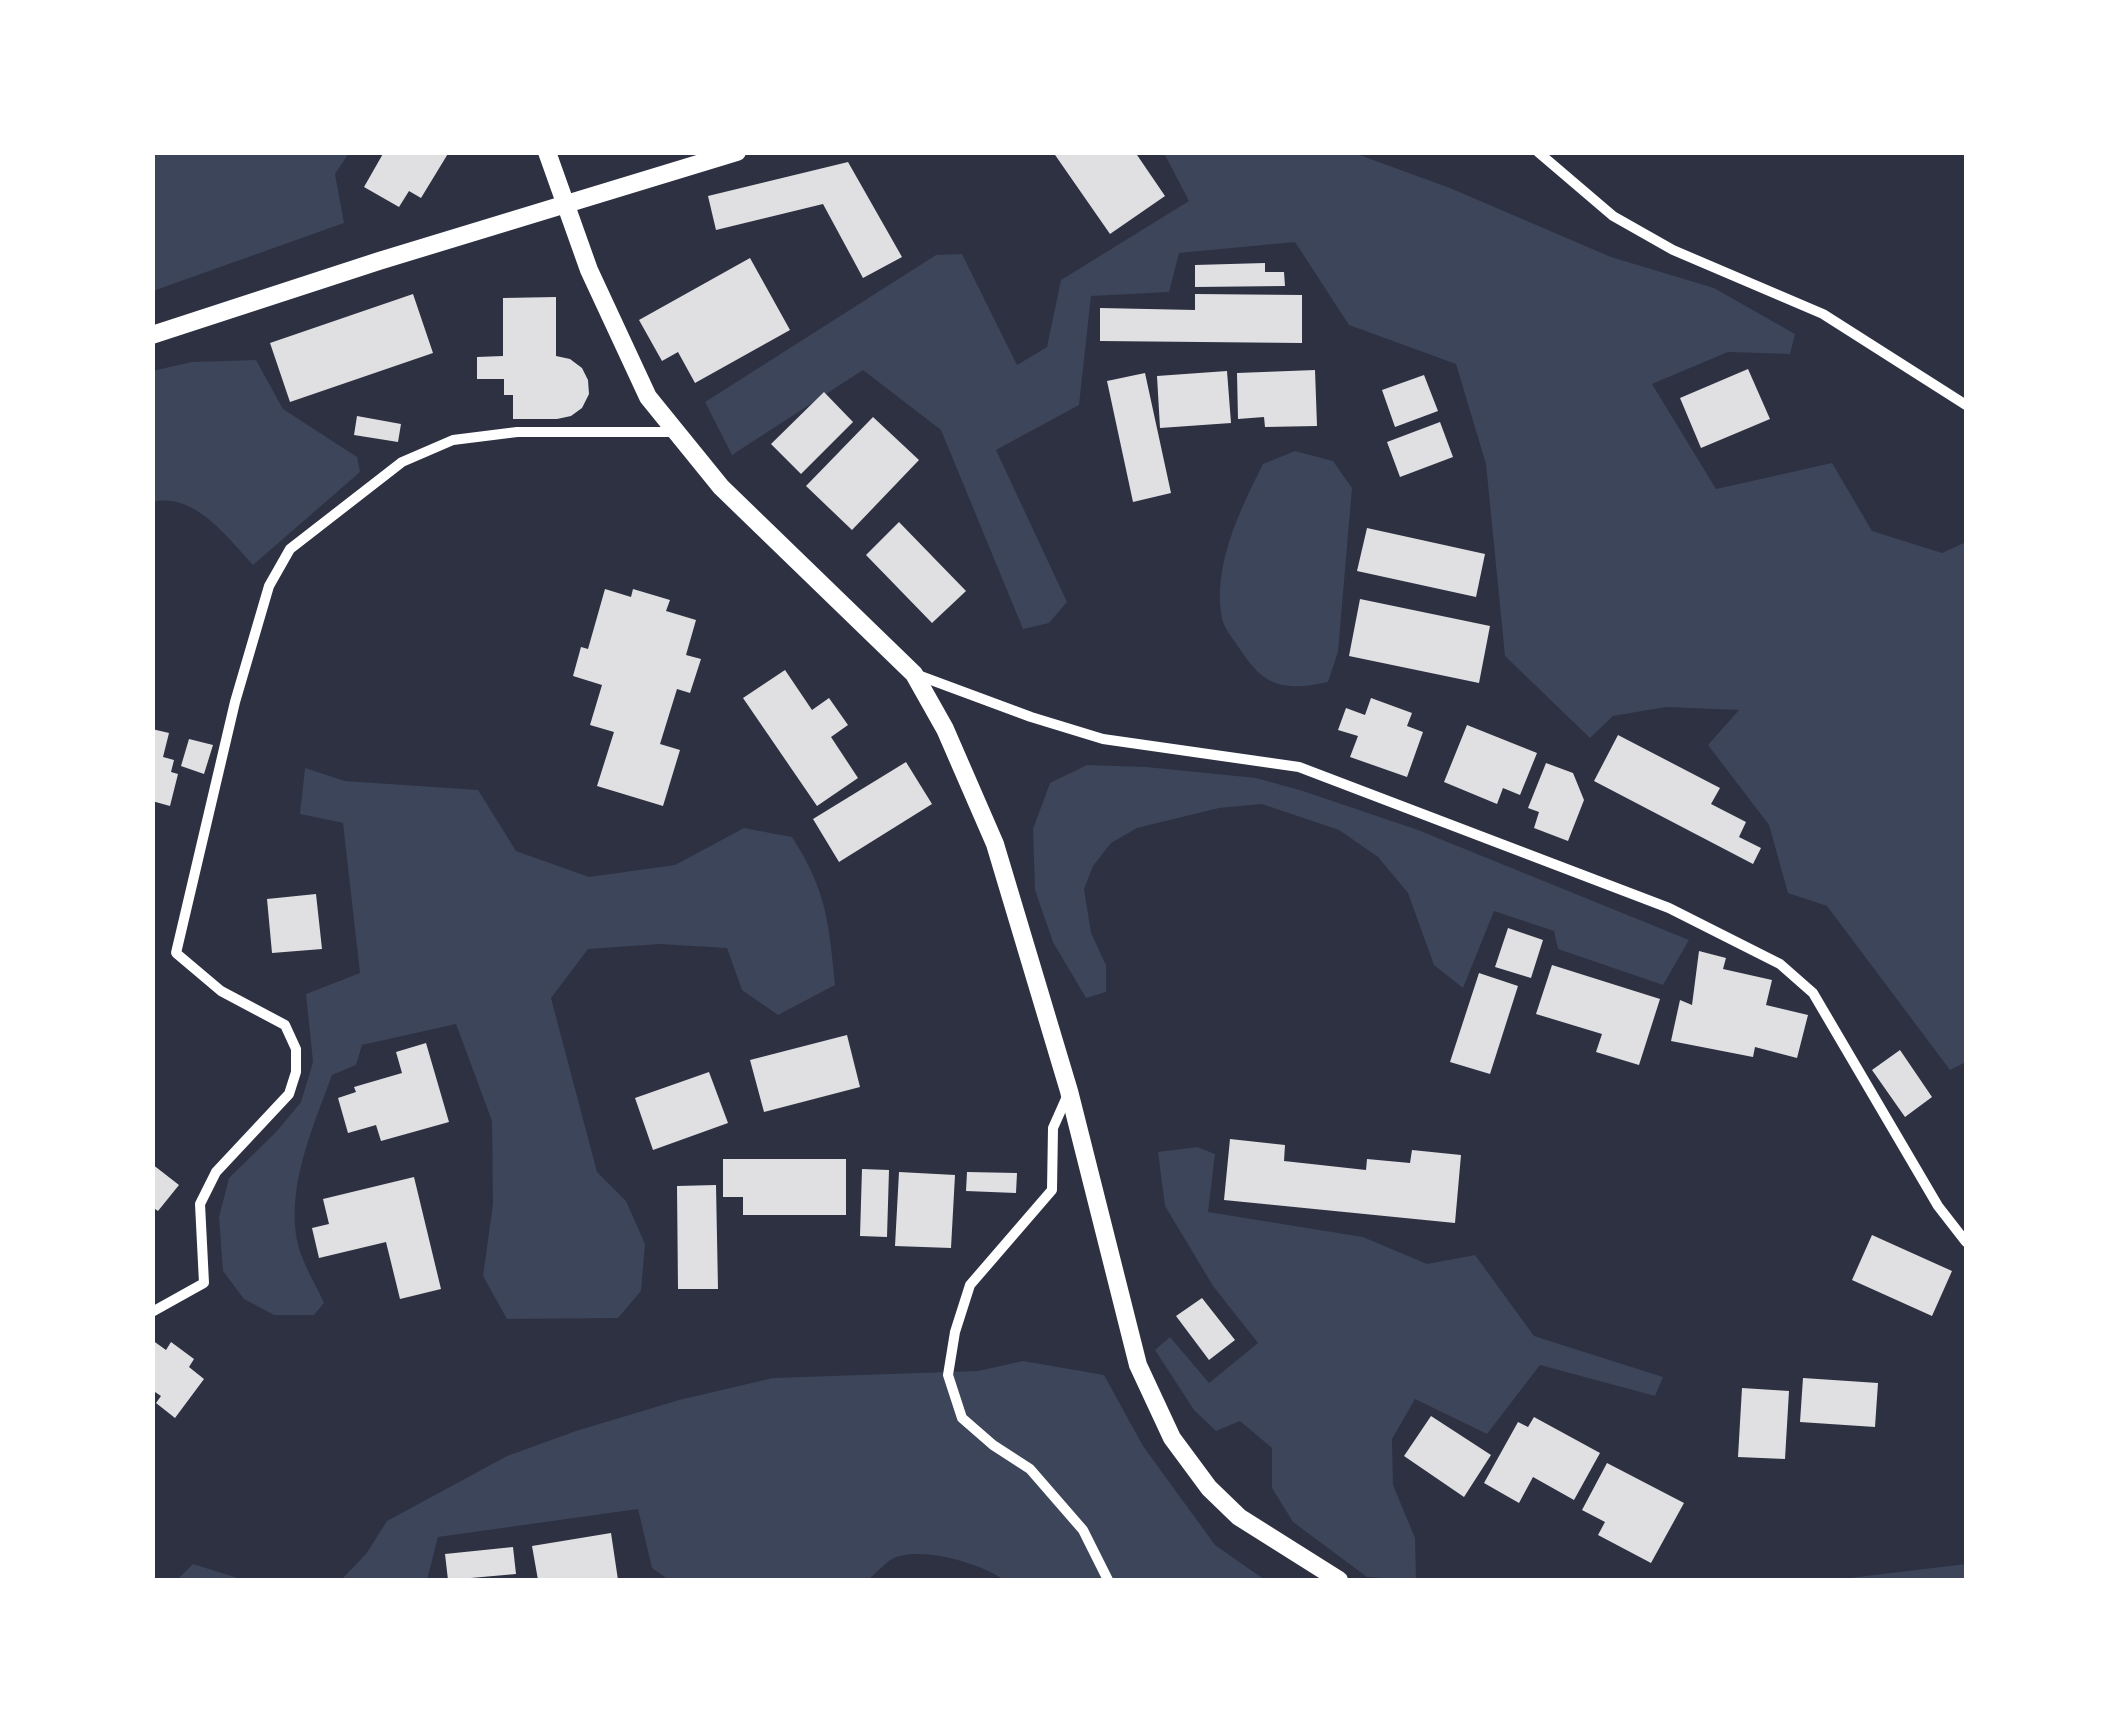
<!DOCTYPE html>
<style>
body{margin:0}
#map{position:relative;width:2119px;height:1733px;overflow:hidden;background:#2d3142;font-family:"PT Sans Narrow",sans-serif}
canvas{display:block}
.frame{position:absolute;inset:0;border:155px solid #fff;pointer-events:none}
</style>
<div id="map">
<canvas width="2119" height="1733"></canvas>
<div class="frame"></div>
</div>
<script>
const ctx = document.querySelector('canvas').getContext('2d');
ctx.lineJoin = 'round';
function fill(path, color) {
  ctx.fillStyle = color;
  ctx.fill(path, 'evenodd');
}
function strokePath(path, color, width, dash) {
  ctx.strokeStyle = color;
  ctx.lineWidth = width;
  ctx.lineCap = dash ? 'butt' : 'round';
  ctx.setLineDash(dash || []);
  ctx.stroke(path);
}
const green = new Path2D(`
 M152,153H349L335,174L344,223L153,291Z
 M1164,153H1354L1450,188L1611,257L1714,288L1795,334L1790,354L1728,352L1652,384L1716,489L1832,463L1872,531L1942,553L1966,542V1062L1950,1070L1827,906L1788,893L1769,825L1708,745L1739,710L1666,707L1613,716L1590,738L1505,656L1486,464L1456,364L1349,325L1295,242L1179,253L1169,292L1091,296L1079,405L996,450L1067,602L1049,623L1023,629L941,430L863,370L732,455L705,402L936,255L962,254L1017,365L1047,347L1061,280L1189,201Z
 M256,360L283,409L357,457L360,472L253,565C227,537 194,492 153,502L152,371L192,362Z
 M1295,451L1333,461L1352,488L1338,652L1328,682C1287,691 1265,688 1242,652C1236,643 1225,630 1222,619C1212,566 1240,510 1263,464Z
 M1087,765L1146,767L1256,778L1303,791L1418,830L1689,940L1663,985L1558,949L1554,931L1494,911L1463,988L1434,965L1408,893L1378,857L1339,830L1262,804L1219,808L1137,828L1111,843L1093,866L1084,889L1091,933L1106,965V992L1086,998L1053,942L1035,890L1033,829L1050,783Z
 M305,768L345,781L478,790L516,851L589,877L675,865L744,828L792,837C827,891 829,924 835,985L778,1015L742,990L727,948L660,944L588,949L551,998L597,1172L626,1201L645,1244L641,1291L618,1318L507,1319L483,1276L493,1204L492,1121L456,1024L362,1045L356,1065L332,1075C313,1127 285,1189 298,1245C303,1264 316,1285 324,1303L314,1315H274L244,1299L223,1271L219,1217L229,1178L277,1131L301,1102L313,1062L306,994L360,973L343,823L300,814Z
 M1197,1147L1215,1154L1208,1212L1363,1237L1427,1264L1475,1255L1534,1336L1663,1377L1655,1396L1540,1365L1487,1434L1415,1399L1392,1439L1393,1485L1415,1538L1416,1580L1367,1577L1293,1522L1272,1488V1448L1240,1421L1216,1431L1194,1410L1155,1350L1170,1337L1209,1383L1258,1343L1213,1286L1165,1206L1158,1152Z
 M1023,1361L1104,1375L1143,1446L1215,1545L1265,1580H1004C981,1563 918,1545 892,1559C884,1564 875,1574 868,1580H669L652,1568L638,1509L438,1537L427,1580H341L366,1554L387,1521L507,1456L576,1431L679,1400L773,1378L978,1371Z
 M193,1564L244,1580H177Z
 M1966,1564V1580H1829L1841,1579Z`);
const building = new Path2D(`
 M384,152H449L421,198L409,191L399,207L364,187Z
 M1053,152H1135L1165,196L1110,234Z
 M848,162L902,257L863,278L823,204L716,230L708,196Z
 M750,258L790,330L695,383L678,352L662,361L639,320Z
 M1265,263V272H1284L1285,286L1195,287V265Z
 M413,294L433,353L290,402L270,343Z
 M1195,294L1302,295V343L1100,341V308L1195,310Z
 M556,297V356L570,359L582,368L588,380L589,394L582,408L571,416L557,419H513V395H504V379H477V357L503,356V298Z
 M1748,369L1770,419L1701,448L1680,398Z
 M1315,370L1317,426L1265,427L1264,417L1238,419L1237,373Z
 M1227,371L1231,423L1160,428L1157,376Z
 M1145,373L1171,493L1133,502L1107,381Z
 M1424,375L1438,411L1395,427L1382,390Z
 M824,392L853,422L801,474L771,444Z
 M357,416L401,424L398,442L354,435Z
 M873,417L919,460L852,530L806,486Z
 M1440,422L1453,457L1400,477L1387,442Z
 M899,522L966,591L932,623L866,555Z
 M1367,528L1485,554L1476,597L1357,571Z
 M605,589L631,597L633,589L670,600L666,611L696,620L686,655L701,659L690,693L677,689L660,744L680,750L663,806L597,786L614,732L590,725L602,685L573,676L581,647L588,649Z
 M1360,599L1490,626L1479,683L1349,656Z
 M785,670L812,710L829,698L848,725L831,737L858,778L817,806L743,698Z
 M1371,698L1412,713L1407,726L1423,732L1407,777L1350,757L1358,736L1338,730L1346,708L1365,715Z
 M1467,725L1537,753L1520,795L1503,788L1497,804L1444,782Z
 M152,729L169,733L163,757L174,760L171,772L178,774L170,806L152,801Z
 M1618,735L1720,788L1711,804L1746,822L1739,837L1761,848L1753,864L1594,781Z
 M189,739L213,745L204,774L181,766Z
 M906,762L932,804L839,862L813,819Z
 M1546,763L1573,773L1584,800L1568,841L1534,828L1539,812L1528,808Z
 M316,894L322,949L272,953L267,899Z
 M1508,928L1543,940L1531,978L1495,967Z
 M1699,951L1726,958L1723,969L1772,980L1766,1005L1808,1015L1797,1058L1755,1047L1753,1057L1671,1041L1680,1000L1692,1005Z
 M1552,965L1660,999L1639,1065L1596,1052L1602,1034L1536,1014Z
 M1479,973L1518,986L1490,1074L1450,1062Z
 M847,1035L860,1087L764,1112L750,1060Z
 M426,1043L449,1122L381,1141L376,1125L348,1133L338,1098L356,1092L354,1087L402,1073L396,1052Z
 M1900,1050L1932,1097L1905,1117L1872,1070Z
 M709,1072L728,1123L653,1150L635,1098Z
 M1230,1139L1285,1145L1284,1161L1366,1170L1367,1159L1410,1163L1412,1150L1461,1155L1455,1223L1224,1200Z
 M723,1159H846V1215H743V1197H723Z
 M152,1164L179,1185L158,1211L152,1207Z
 M862,1169L889,1170L887,1237L860,1236Z
 M899,1172L955,1175L951,1248L895,1246Z
 M967,1172L1017,1173L1016,1193L966,1191Z
 M414,1177L441,1289L400,1299L386,1242L319,1258L312,1228L329,1224L323,1199Z
 M716,1185L718,1289H678L677,1186Z
 M1872,1235L1952,1271L1932,1316L1852,1280Z
 M1202,1298L1235,1340L1209,1360L1176,1316Z
 M152,1340L166,1350L171,1342L194,1359L189,1367L204,1379L175,1418L156,1403L161,1396L152,1390Z
 M1803,1378L1878,1383L1875,1427L1800,1422Z
 M1742,1388L1789,1391L1785,1459L1738,1457Z
 M1431,1416L1491,1455L1464,1497L1404,1456Z
 M1534,1417L1600,1453L1574,1500L1533,1477L1519,1503L1484,1483L1518,1422L1528,1427Z
 M1607,1463L1684,1503L1651,1563L1598,1535L1605,1522L1582,1510Z
 M611,1533L618,1580H538L532,1546Z
 M513,1547L516,1574L448,1580L445,1554Z`);
const minor = new Path2D(`
 M1538,152L1613,216L1673,250L1823,314L1966,405
 M915,674L1031,717L1103,739L1299,767L1669,908L1780,964L1813,993L1938,1206L1966,1242
 M1069,1092L1053,1128L1052,1190L970,1285L955,1332L948,1375L962,1418L993,1445L1030,1469L1083,1530L1108,1580
 M152,1312L204,1283L200,1204L216,1172L289,1094L296,1072V1049L285,1025L221,991L176,953L235,702L269,586L290,549L402,462L453,440L517,432H674`);
const tertiary = new Path2D(`
 M547,152L589,270L648,397L721,487L914,674L945,729L995,844L1069,1091L1138,1365L1172,1438L1209,1488L1239,1517L1339,1580
 M152,335L379,261L737,152`);
fill(green, '#3c4559');
fill(building, '#e0e0e3');
strokePath(minor, '#fff', 10);
strokePath(tertiary, '#fff', 18);
</script>
